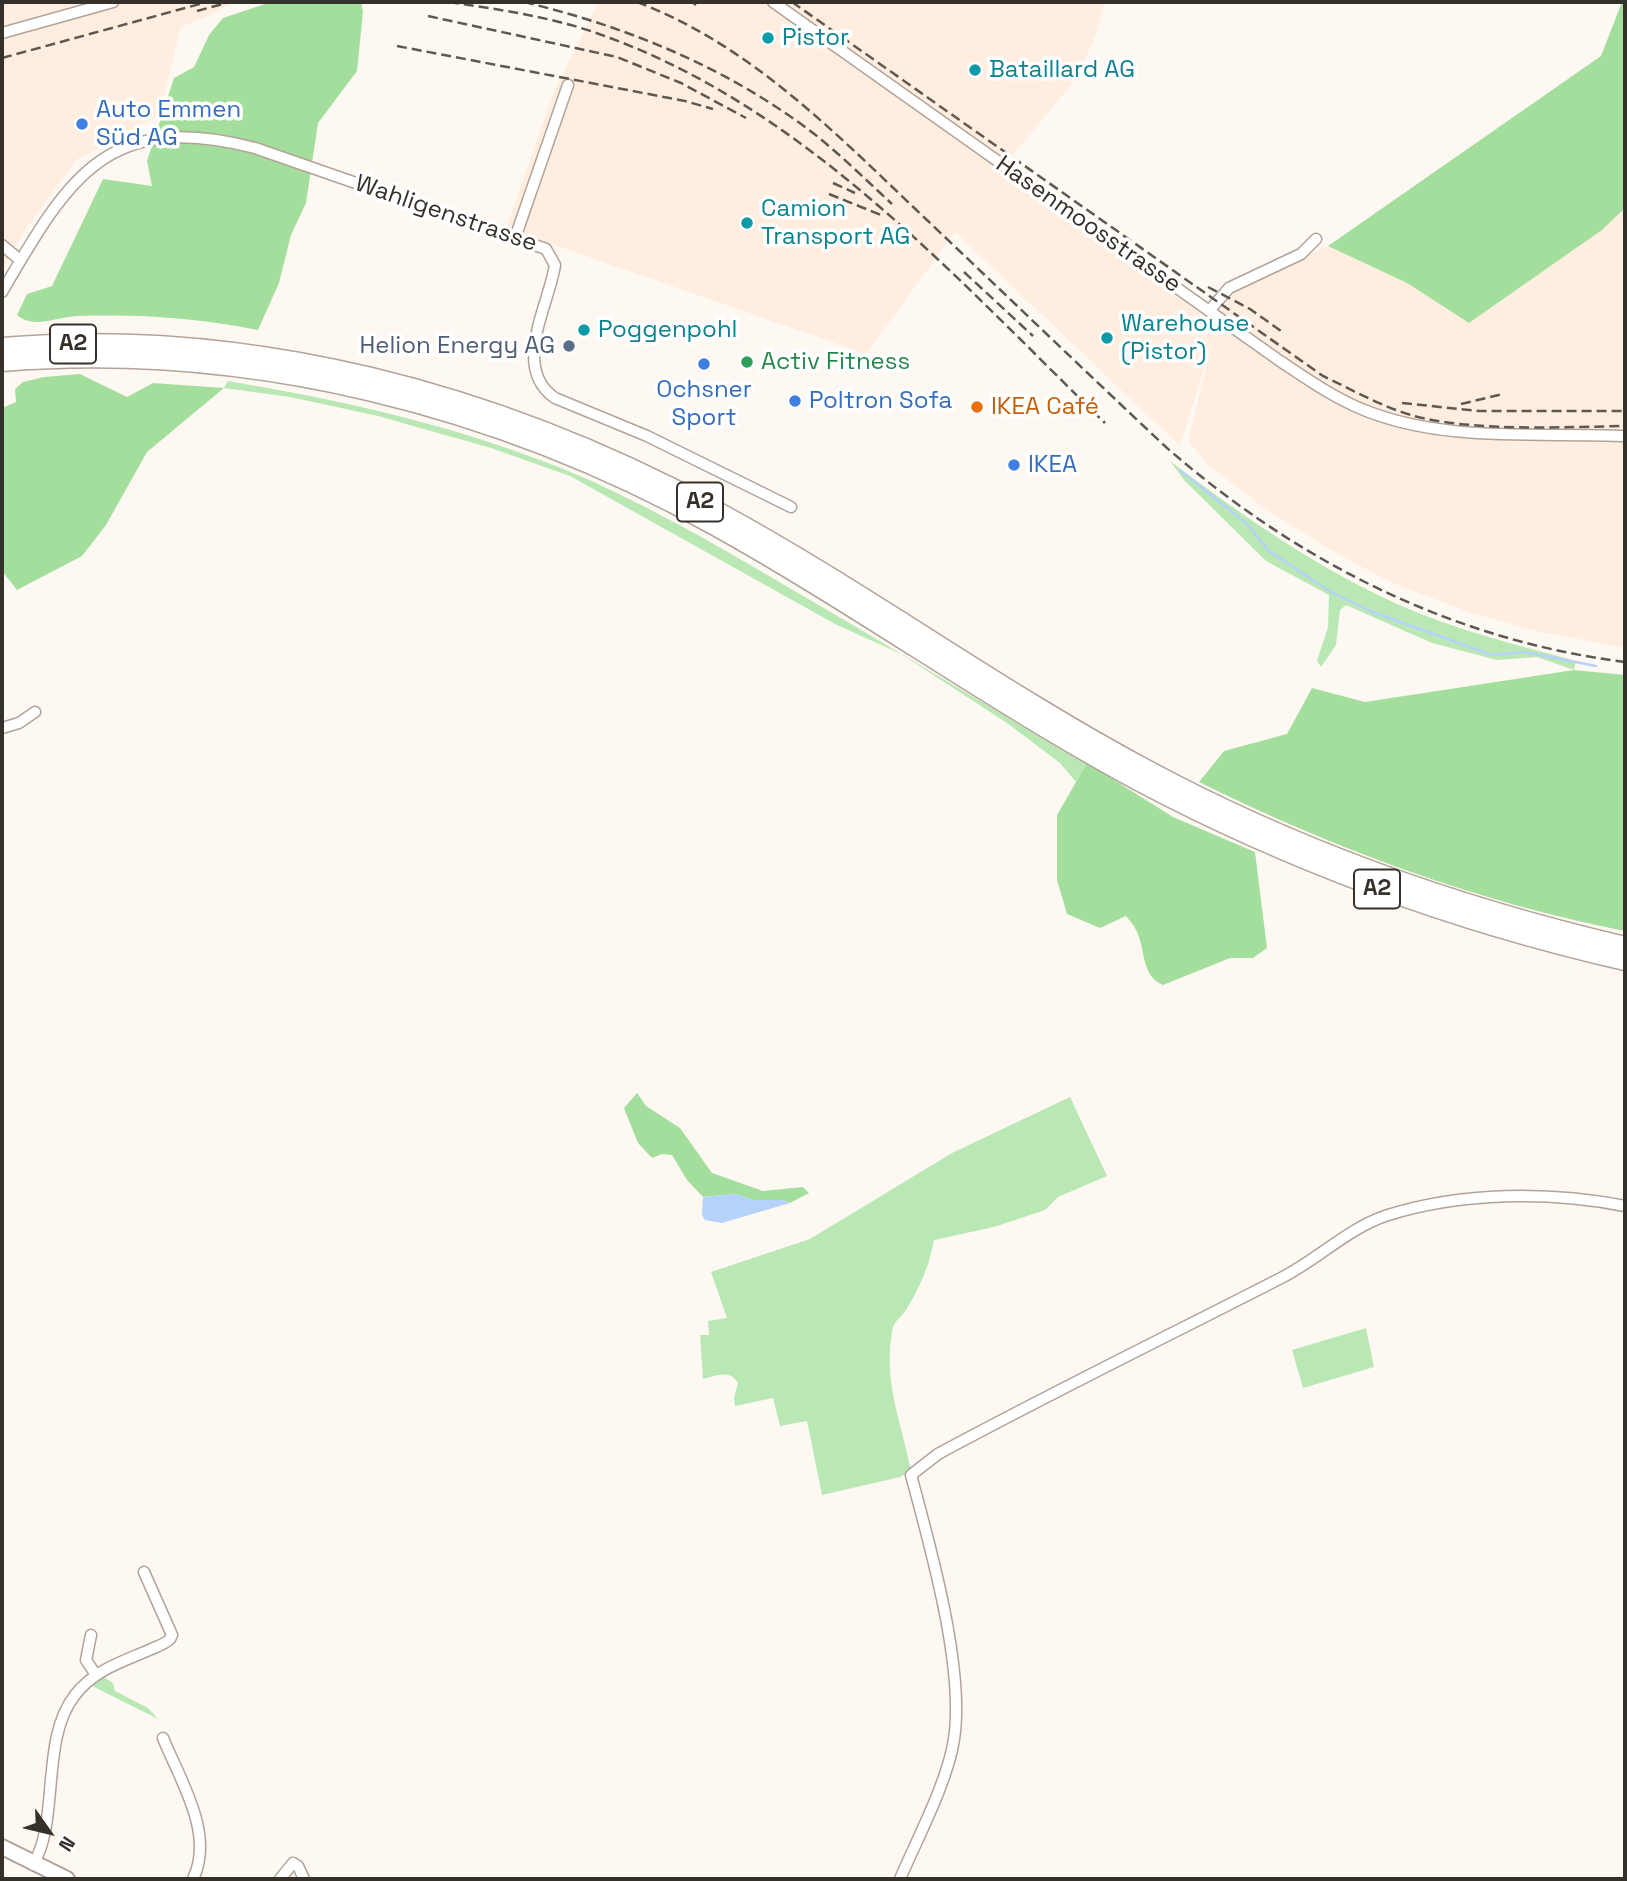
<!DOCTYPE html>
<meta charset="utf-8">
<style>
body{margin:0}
#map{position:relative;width:1627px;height:1881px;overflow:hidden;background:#fef8f3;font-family:"Space Grotesk",sans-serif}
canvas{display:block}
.frame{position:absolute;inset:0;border:4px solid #36302b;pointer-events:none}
.north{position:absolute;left:14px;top:1797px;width:70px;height:70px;-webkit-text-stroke:5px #fff;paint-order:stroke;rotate:124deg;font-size:19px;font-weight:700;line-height:28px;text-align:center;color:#36302b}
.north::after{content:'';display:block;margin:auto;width:24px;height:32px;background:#36302b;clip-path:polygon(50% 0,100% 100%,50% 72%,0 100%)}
</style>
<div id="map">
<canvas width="1627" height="1881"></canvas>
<div class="frame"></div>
<div class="north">N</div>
</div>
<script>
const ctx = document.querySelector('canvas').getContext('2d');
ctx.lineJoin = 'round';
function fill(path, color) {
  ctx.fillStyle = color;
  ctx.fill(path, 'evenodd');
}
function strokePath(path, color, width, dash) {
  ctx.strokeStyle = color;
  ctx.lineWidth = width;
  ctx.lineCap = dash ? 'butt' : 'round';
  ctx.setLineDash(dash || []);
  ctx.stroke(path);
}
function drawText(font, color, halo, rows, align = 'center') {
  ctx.font = font + ' "Space Grotesk",sans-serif';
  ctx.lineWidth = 7;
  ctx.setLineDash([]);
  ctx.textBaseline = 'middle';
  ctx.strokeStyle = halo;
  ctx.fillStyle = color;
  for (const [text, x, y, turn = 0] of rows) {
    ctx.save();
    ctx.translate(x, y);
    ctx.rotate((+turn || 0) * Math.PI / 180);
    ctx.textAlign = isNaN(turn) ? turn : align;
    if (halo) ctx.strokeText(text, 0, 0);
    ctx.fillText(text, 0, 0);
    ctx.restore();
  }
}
const built = new Path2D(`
 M2,2H231L215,13L181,27L159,116L76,160L26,229L2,270Z
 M599,2H1104L1097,31L1077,78L1000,170L1216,324L1226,294L1328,246L1407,283L1469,323L1602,230L1625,208V648L1537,631L1471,613L1388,581L1322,545L1263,507L1209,465L1188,442L1212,343L1180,446L955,232L866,354L506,228L555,89Z`);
const green = new Path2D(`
 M228,381C342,400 453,425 561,468C637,499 710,541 781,583C876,638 970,695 1063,751L1087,763L1076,782L1060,763L1007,723L901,654L835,624L570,476L491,448L378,416L290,397L224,388Z
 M1170,461C1244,517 1318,569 1404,607C1459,631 1518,645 1576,661L1574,670L1537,657L1497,660L1432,643L1346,605L1340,610L1336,645L1321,667L1317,661L1328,627L1329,595L1266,561L1184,480Z
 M1070,1097L1107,1176L1058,1197L1045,1210L994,1227L934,1240C929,1267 920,1287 906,1310C902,1316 895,1321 893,1327C882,1380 901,1420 911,1471L900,1477L822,1495L807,1421L780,1426L773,1398L735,1406L734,1398L738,1383C730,1369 716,1376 703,1379L700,1335H709L708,1321L727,1318L711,1272L810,1239L952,1153Z
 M1366,1328L1374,1367L1303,1388L1292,1350Z
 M104,1677L113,1683L115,1691L148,1708L158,1719L92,1686Z`);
const forest = new Path2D(`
 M271,2H361L363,12L357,71L318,123L306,203L291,235L279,283L258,330C198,318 140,314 79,316C58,316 34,330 17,315L27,294L52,286L103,179L152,186L147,161L174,78L194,67L209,35L223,18Z
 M1622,2H1625V208L1602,230L1469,323L1407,283L1328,246L1601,56Z
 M80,374L127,397L153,383L224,388L147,452L106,525L82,556L17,590L2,571V408L16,402L15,389L23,382L44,377Z
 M1574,670L1625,675V931C1477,902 1335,849 1199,782L1224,751L1287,734L1312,688L1365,702Z
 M1087,763L1173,817L1255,852L1267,948L1253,958H1230L1163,985C1140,975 1146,948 1136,930C1134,925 1129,920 1126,916L1100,928L1067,914L1057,880V815Z
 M637,1093L646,1106L680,1128L712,1173L763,1191L803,1187L809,1193L790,1203L782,1200H754L736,1194L703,1197L687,1180L672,1155L662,1154L652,1158L638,1143L624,1108Z`);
const water = new Path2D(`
 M736,1194L754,1200H782L790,1203L722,1223L705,1220L702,1215L703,1197Z`);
const stream = new Path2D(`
 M1180,470L1247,524L1269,551L1331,592L1370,611L1492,655L1524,652L1596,666`);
const minor = new Path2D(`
 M773,2L1280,361C1307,379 1334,398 1364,410C1446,443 1538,432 1625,436
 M2,33L113,2
 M515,238L568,85
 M2,245L20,260
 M2,292C69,177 107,110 255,148L546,249L555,265C549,305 511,368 555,398L647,436L791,507
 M1209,311L1229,288L1301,254L1316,239
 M2,728L19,723L35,712
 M91,1635L86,1660L96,1675
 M163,1738C180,1780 215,1834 193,1879
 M33,1865C60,1820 40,1739 75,1695C93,1671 121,1662 147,1651C155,1647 164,1645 170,1639L172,1635L144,1572
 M280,1879L293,1863L298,1866L304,1879
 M900,1879C917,1839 948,1781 954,1739C965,1668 930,1546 911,1475L938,1454C1051,1393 1168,1336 1283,1277C1318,1259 1350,1227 1388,1215C1462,1192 1549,1191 1625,1206`);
const secondary = new Path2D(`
 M2,1847L67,1879`);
const motorway = new Path2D(`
 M2,347C250,326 498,393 715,510C863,590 998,690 1146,769C1298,851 1458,907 1625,946
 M2,362C249,342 499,406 715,526C859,606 993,703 1138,781C1293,863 1455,922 1625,961`);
const rail = new Path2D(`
 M449,2C503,10 559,18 610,38C809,112 956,278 1105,423
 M524,2C628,27 728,68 813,133C841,155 866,180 892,204
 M637,2C753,46 839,137 928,221C1008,297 1087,373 1167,448C1298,562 1452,640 1625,662
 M692,2L696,5
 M792,2L1323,376C1357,392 1391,412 1427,419C1486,431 1565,427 1625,426
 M197,11L230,2
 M428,16L617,57L681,83L746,118
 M397,46L685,101L713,109
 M2,58L207,2
 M833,183L855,193
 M829,194L881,215
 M964,272L1033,336
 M1208,287L1250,309L1281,331
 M1402,403L1479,411H1625
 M1461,404L1503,394`);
const markers = [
 [768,38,7,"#0f9aa8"],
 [975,70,7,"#0f9aa8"],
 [82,124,7,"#3f7fe0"],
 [747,223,7,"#0f9aa8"],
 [584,330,7,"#0f9aa8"],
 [1107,338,7,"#0f9aa8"],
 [569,346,7,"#5c6f8a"],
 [747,362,7,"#2e9e5b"],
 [704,364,7,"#3f7fe0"],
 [795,401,7,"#3f7fe0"],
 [977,407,7,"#e8710a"],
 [1014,465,7,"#3f7fe0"]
];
const shields = [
 [73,344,46],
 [700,502,46],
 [1377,889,46]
];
const shieldNames = [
 ["A2",73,344],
 ["A2",700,502],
 ["A2",1377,889]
];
const cultureNames = [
 ["Pistor",782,38],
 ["Bataillard AG",989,70],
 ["Camion",761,209],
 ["Transport AG",761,237],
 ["Warehouse",1121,324],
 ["(Pistor)",1121,352],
 ["Poggenpohl",598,330]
];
const shopNames = [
 ["Auto Emmen",96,110],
 ["Süd AG",96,138],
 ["Ochsner",704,390,"center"],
 ["Sport",704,418,"center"],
 ["Poltron Sofa",809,401],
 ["IKEA",1028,465]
];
const streetNames = [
 ["Wahligenstrasse",446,214,19],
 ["Hasenmoosstrasse",1088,225,35]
];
const serviceNames = [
 ["Helion Energy AG",555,346]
];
const leisureNames = [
 ["Activ Fitness",761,362]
];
const foodNames = [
 ["IKEA Café",991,407]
];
fill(built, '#ffeedf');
fill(green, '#bae8b5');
fill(forest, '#a3de9d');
fill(water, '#b6d1fa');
strokePath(stream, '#b6d1fa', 2.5);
strokePath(minor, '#b2a398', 13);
strokePath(secondary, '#b2a398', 18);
strokePath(motorway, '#b2a398', 21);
strokePath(minor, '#fff', 10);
strokePath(secondary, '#fff', 14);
strokePath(motorway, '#fff', 18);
strokePath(rail, '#5e5853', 2.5, [10, 5]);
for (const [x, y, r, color] of markers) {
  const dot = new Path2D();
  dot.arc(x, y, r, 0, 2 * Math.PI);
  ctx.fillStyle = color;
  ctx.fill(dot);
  strokePath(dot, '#fff', 2.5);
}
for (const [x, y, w] of shields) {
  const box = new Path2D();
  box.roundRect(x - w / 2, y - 19.5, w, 39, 5);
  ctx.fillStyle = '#fff';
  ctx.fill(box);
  strokePath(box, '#36302b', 2);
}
drawText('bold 23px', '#36302b', null, shieldNames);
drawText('24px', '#0d838f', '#fff', cultureNames, 'left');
drawText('24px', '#366cbe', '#fff', shopNames, 'left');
drawText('24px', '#36302b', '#fff', streetNames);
drawText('24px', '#4e5e75', '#fff', serviceNames, 'right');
drawText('24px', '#27864d', '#fff', leisureNames, 'left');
drawText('24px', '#c56008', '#fff', foodNames, 'left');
</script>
